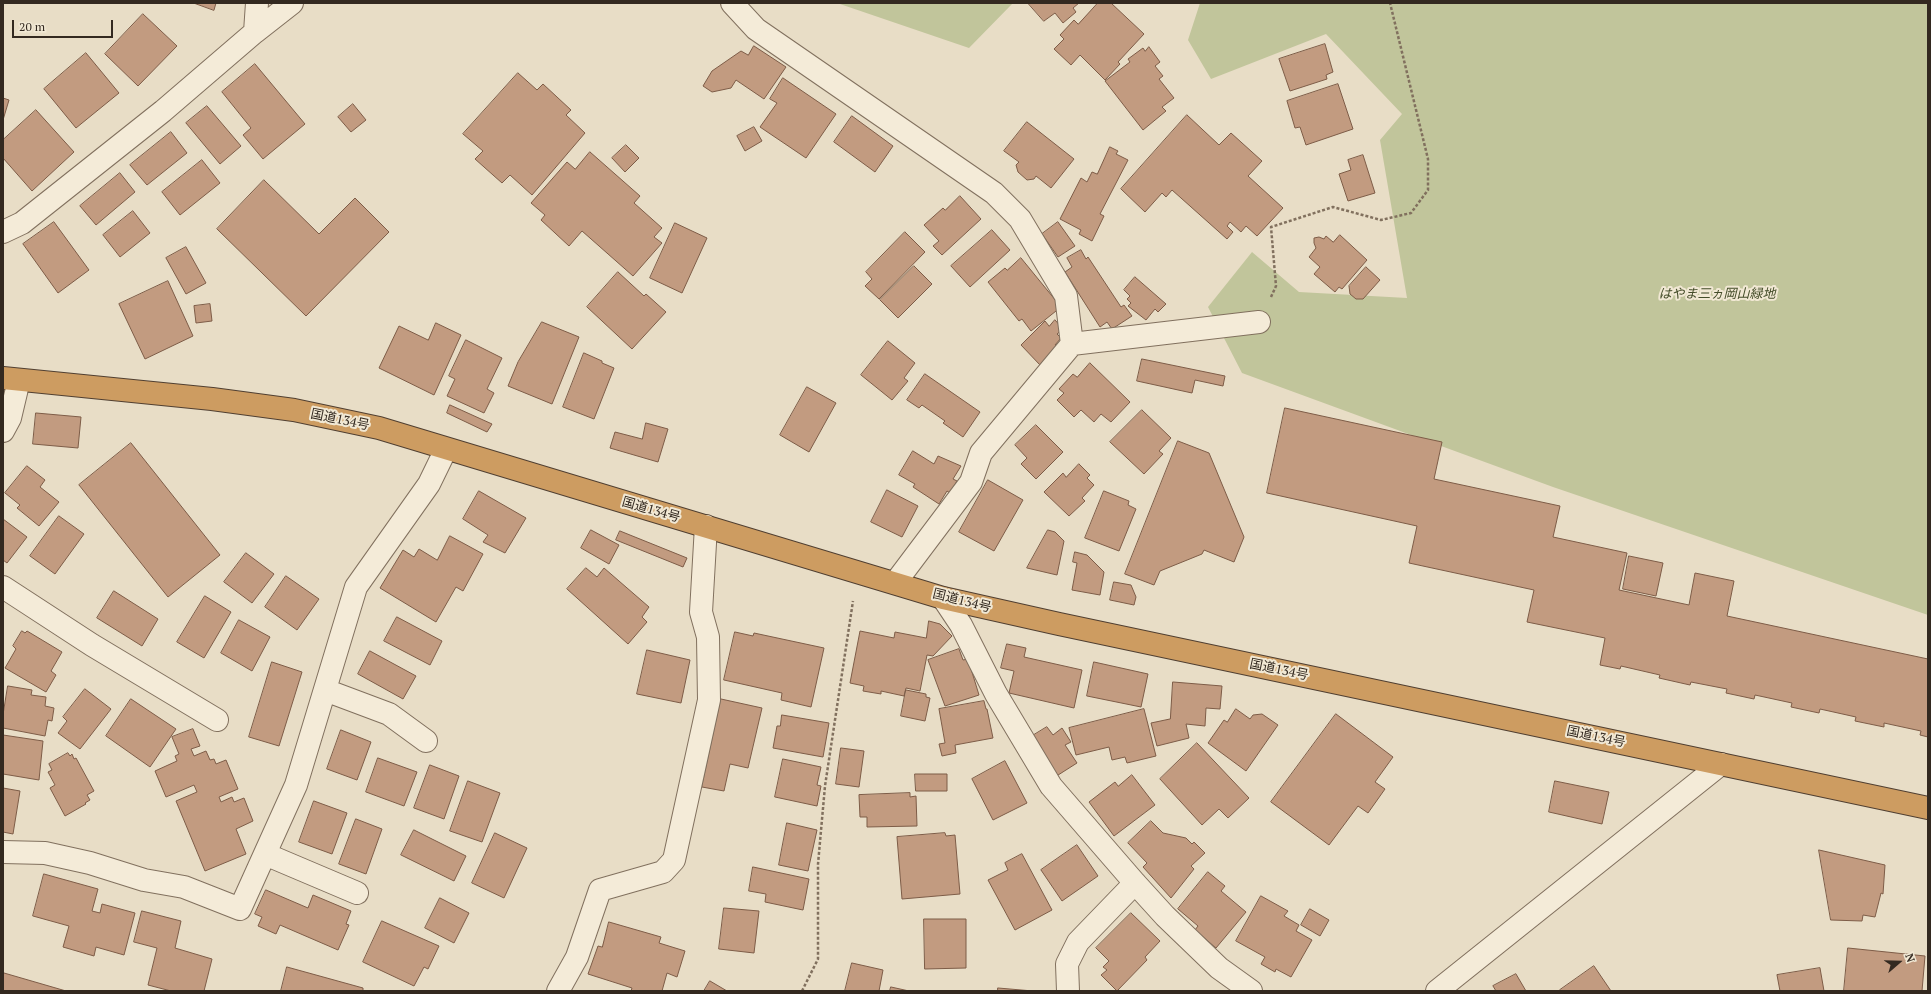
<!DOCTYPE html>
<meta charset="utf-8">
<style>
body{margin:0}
#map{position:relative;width:1931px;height:994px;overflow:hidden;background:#e8ddc6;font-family:"PT Serif",serif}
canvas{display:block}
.frame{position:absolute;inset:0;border:4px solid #332920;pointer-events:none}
.north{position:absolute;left:1879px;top:942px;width:40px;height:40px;-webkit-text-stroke:3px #f1e8d4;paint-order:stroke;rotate:70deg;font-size:11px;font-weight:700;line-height:16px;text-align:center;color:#332920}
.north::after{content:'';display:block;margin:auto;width:14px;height:18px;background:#332920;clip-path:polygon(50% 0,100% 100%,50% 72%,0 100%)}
.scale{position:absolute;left:12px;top:20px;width:101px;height:18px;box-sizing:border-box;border:2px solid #332920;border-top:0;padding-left:5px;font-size:12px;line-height:14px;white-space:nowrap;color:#332920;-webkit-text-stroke:3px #f1e8d4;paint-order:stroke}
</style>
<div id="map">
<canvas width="1931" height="994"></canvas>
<div class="frame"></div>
<div class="north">N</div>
<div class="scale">20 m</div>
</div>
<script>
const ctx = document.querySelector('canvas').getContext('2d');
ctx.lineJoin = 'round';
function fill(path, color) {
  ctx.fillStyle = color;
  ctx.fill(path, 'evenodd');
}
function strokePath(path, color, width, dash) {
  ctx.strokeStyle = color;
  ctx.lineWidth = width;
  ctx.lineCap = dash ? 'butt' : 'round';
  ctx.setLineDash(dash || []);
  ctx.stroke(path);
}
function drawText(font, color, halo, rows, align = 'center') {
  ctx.font = font + ' "PT Serif","Noto Sans JP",serif';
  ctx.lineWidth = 4;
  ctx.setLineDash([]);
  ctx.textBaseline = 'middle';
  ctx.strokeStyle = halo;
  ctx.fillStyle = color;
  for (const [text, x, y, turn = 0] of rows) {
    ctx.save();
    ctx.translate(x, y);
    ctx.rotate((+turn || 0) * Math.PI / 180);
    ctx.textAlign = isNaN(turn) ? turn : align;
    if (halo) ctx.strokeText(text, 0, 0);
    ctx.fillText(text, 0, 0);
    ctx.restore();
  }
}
const green = new Path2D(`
 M837,3H1013L969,48Z
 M1200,3H1928V615L1553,487L1242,373L1208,307L1252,252L1299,292L1407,298L1380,140L1402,114L1326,34L1211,79L1188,40Z`);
const building = new Path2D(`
 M194,3H216L214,10Z
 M1028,3H1079L1073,8L1076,12L1063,23L1055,13L1044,21Z
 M1098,3H1111L1144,34L1118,62L1120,64L1105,80L1080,55L1071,65L1054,49L1064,39L1060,35L1074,20L1078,24Z
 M143,14L177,46L138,86L105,54Z
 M1325,44L1333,72L1326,75L1327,79L1290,91L1279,59Z
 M754,46L786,67L764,99L736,80L731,88L712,92L703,86L712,71L741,51L748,55Z
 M1149,47L1160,62L1155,66L1163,76L1159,79L1174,98L1162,107L1166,111L1143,130L1105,81L1130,62L1128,59L1143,48L1145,51Z
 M86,53L119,93L76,128L44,89Z
 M255,64L305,124L263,159L243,135L251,128L222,92Z
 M518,73L537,90L543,84L571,110L566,115L585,133L532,195L510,175L502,183L475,159L483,151L463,134Z
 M783,78L836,114L806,158L760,127L777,103L770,99Z
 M1338,84L1353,129L1306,145L1300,127L1295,128L1287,101Z
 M3,98L9,100L3,120Z
 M353,104L366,120L351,132L338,117Z
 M207,106L241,146L220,164L186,123Z
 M36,110L74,152L32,191L3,158V140Z
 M1187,115L1219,145L1231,133L1262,161L1248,176L1283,208L1257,236L1246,226L1241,232L1230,222L1227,226L1233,232L1227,239L1172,190L1166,197L1162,193L1145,212L1121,189Z
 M852,116L893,146L875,172L834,142Z
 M1027,122L1074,159L1051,188L1036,176L1034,179L1027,180L1018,172L1016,165L1019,162L1004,151Z
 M754,127L762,141L745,151L737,136Z
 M171,132L187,153L147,185L130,165Z
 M626,145L639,158L625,172L612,158Z
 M1110,147L1118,151L1116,154L1128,160L1100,214L1104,216L1092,241L1079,234L1081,230L1060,219L1081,178L1087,182L1092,172L1097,174Z
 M590,152L640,196L634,203L662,228L654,237L662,243L633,276L582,231L569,246L541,220L545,215L531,203L567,162L575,169Z
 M1363,155L1375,193L1348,201L1339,174L1351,170L1348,160Z
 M202,160L220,183L180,215L162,192Z
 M120,173L135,192L96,225L80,206Z
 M264,180L319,234L355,198L389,232L306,316L217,229Z
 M960,196L981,219L942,255L933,246L939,241L924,225L943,208L945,210Z
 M133,211L150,233L120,257L103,235Z
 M54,222L89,270L58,293L23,244Z
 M1058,222L1075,246L1058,257L1042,234Z
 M675,223L707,238L682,293L650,278Z
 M992,230L1010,250L970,287L951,266Z
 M905,232L925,252L879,299L865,286L872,279L866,272Z
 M1340,235L1367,260L1342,289L1339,287L1335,292L1314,274L1320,267L1309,257L1316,248L1314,243V238L1319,237L1324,239L1326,236L1333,242Z
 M186,247L206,283L186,294L166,258Z
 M1081,250L1086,259L1088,257L1121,307L1124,305L1132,316L1112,329L1107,322L1100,327L1065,272L1072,267L1067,258Z
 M1021,258L1061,307L1031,331L1022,319L1019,321L988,282L1005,268L1007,270Z
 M914,266L932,284L898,318L880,300Z
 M1366,267L1380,280L1363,299H1356L1350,294L1349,286Z
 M618,272L644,296L646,294L666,312L632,349L587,307Z
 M1135,277L1166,304L1158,312L1155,309L1146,320L1128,306L1131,303L1127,299L1130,296L1124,290Z
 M168,281L193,336L145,359L119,304Z
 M210,304L212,321L196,323L194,306Z
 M1055,320L1063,329L1057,334L1061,338L1055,345L1057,347L1040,365L1021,345L1045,321L1049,326Z
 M542,322L579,337L552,404L508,386L518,362Z
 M436,323L461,335L434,395L379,368L399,326L428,340Z
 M466,340L502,358L487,389L494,393L484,413L447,396L455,379L449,376Z
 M888,341L915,363L904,378L908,381L892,400L861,375Z
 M584,353L602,361V363L614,368L594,419L563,407Z
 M1142,359L1225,376L1223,386L1195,380L1192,393L1137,381Z
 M1090,363L1130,402L1111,422L1101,414L1094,422L1081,410L1074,417L1057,400L1064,393L1059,389L1073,374L1077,377Z
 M925,374L980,412L963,437L943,423L945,421L922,405L919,408L907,400Z
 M807,387L836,403L809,452L780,435Z
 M450,405L492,424L487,432L447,413Z
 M1285,408L1442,442L1434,479L1560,506L1553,537L1627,553L1619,590L1689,605L1695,573L1734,581L1727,616L1928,659V737L1920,735L1921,731L1884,723V727L1855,721L1856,717L1820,709L1819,713L1791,707L1792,703L1755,695L1754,699L1726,693L1727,689L1691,682L1690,685L1659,678L1660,675L1621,666L1620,669L1600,665L1605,638L1527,622L1534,590L1409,563L1417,526L1267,493Z
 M1142,410L1171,438L1159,451L1163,454L1144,474L1110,442Z
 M36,413L81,417L78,448L33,444Z
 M646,423L668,429L658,462L610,448L615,432L642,439Z
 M1036,425L1063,452L1036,479L1021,464L1027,458L1015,445Z
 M1178,441L1209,453L1244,537L1234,562L1204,550L1202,554L1160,571L1154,585L1125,574Z
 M131,443L220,555L168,597L79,485Z
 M913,451L934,464L938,456L961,466L953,479L957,481L950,493L947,491L939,504L913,487L915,484L899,475Z
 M1079,464L1090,475L1087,478L1094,485L1082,498L1085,501L1069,516L1044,492L1063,473L1066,477Z
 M27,466L45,480L40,487L59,502L39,526L17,508L20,505L5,493Z
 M988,480L1023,500L994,551L959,532Z
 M887,490L918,506L902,537L871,522Z
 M479,491L526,518L505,553L483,542L488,535L463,519Z
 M1104,491L1129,501L1128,505L1136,509L1119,551L1085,538Z
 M59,516L84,534L55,574L30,556Z
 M3,519L27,537L7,563L3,560Z
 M591,530L619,545L609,564L581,548Z
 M1048,530L1055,532L1064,541L1057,575L1027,568Z
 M620,531L687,558L683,567L616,540Z
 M450,536L483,554L463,591L456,587L436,622L380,588L403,550L414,557L419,549L437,560Z
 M1075,552L1087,555L1104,572L1100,595L1072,590L1077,563L1073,562Z
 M246,553L274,574L252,603L224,582Z
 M1629,556L1663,563L1656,596L1623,589Z
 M586,568L597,577L604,568L649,607L642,617L647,622L628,644L567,589Z
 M286,576L319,599L297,630L265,607Z
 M1114,582L1131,585L1136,597L1134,605L1110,600Z
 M114,591L158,619L142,646L97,618Z
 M205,596L231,612L204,658L177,642Z
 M397,617L442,641L430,665L384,641Z
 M239,620L270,637L252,671L221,653Z
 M929,621L940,624L952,636L933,656L927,655L920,691L906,688L904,696L881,691V694L863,691L864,686L850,683L860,631L894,638L895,632L926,638Z
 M22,631L25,633L27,631L62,652L51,671L56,675L46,692L5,668L16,649L13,646Z
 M735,632L753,636L754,633L824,648L811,707L781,700L782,693L724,680Z
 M1007,644L1026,648L1024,657L1082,670L1074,708L1009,693L1014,671L1001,668Z
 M959,649L963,660L968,659L979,695L945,706L928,660Z
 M647,650L690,660L681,703L637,694Z
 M370,651L416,676L403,699L358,674Z
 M272,662L302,672L279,746L249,737Z
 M1094,662L1148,674L1141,707L1087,696Z
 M1173,682L1222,686L1220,709L1206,708L1205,726L1186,724L1189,738L1157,746L1151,723L1170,719Z
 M8,686L32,690L31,695L46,697L45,706L54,708L52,721L48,720L45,736L3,728V715Z
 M85,689L111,709L80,749L58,733L67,721L63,717Z
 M906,690L926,694V697L930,698L925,721L901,716Z
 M131,699L176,729L150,767L106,736Z
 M721,699L762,708L748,768L730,764L724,791L702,787Z
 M984,701L986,709H987L993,738L955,745L956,753L942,756L939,744L945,743L939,709Z
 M1144,709L1156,756L1127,763L1125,757L1112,760L1109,747L1076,755L1069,728Z
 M1236,709L1250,719L1253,715L1262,714L1278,725L1246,771L1208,743L1224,720L1227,722Z
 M1336,714L1393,757L1375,782L1385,789L1368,813L1358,806L1329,845L1271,802Z
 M782,715L829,723L823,757L773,748L777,726H780Z
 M1047,727L1053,735L1062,728L1071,742L1065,745L1077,763L1055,777L1029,738Z
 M193,729L200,746L191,749L194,756L206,751L210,760L214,759L216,764L226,760L238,789L219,797L221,802L232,797L234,802L244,798L253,821L236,829L246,854L205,871L176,801L197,792L194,785L166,797L155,771L177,761L175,756L179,754L172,737Z
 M341,730L371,742L357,780L327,769Z
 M3,735L43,741L39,780L3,774Z
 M1197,743L1249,798L1228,818L1219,809L1202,825L1160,779Z
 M841,748L864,751L859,787L836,784Z
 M68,753L70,756L72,754L74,759L76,758L94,791L87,795L90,800L85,803L86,804L65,816L50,788L55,785L48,772L52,770L49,764Z
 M378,758L417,772L404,806L366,792Z
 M783,759L821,767L817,785L821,786L817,806L775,797Z
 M1005,761L1027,803L993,820L972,779Z
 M430,765L459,776L444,819L414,808Z
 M915,774H947V791H916Z
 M1132,775L1155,805L1114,836L1089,802L1115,782L1118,786Z
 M468,781L500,793L482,842L450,831Z
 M1555,781L1609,792L1602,824L1549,812Z
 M3,788L20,791L13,834L3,832Z
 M910,793V797L916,796L917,826L867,827V817H860L859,795Z
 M314,801L347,813L332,854L299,842Z
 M356,819L382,829L366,874L339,864Z
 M1151,821L1163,833L1186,838L1192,844L1194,842L1205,853L1191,866L1194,869L1171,898L1143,867L1147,863L1128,843Z
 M787,823L817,830L808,871L779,865Z
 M414,830L466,856L454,881L401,855Z
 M495,833L527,848L504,898L472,883Z
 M945,833L946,836L955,835L960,894L902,899L897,837Z
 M1077,845L1098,876L1062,901L1041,870Z
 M1819,850L1885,865L1883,894L1881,893L1875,917L1863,915L1862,921L1831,920Z
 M1022,854L1052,910L1015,930L988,880L1008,870L1005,863Z
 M753,867L809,879L803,910L765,902L766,894L749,891Z
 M1208,872L1225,886L1221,891L1246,912L1216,948L1195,930L1198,926L1178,909Z
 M44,874L98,889L92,911L100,913L102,904L135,913L124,955L96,947L94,956L63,947L69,926L33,916Z
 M266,890L308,908L313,895L351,911L346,924L349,925L338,950L280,925L276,934L258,926L262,917L255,914Z
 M1261,896L1288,911L1284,916L1299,925L1296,931L1312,940L1291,977L1276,969L1275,972L1261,964L1265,957L1236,941Z
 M440,898L469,913L454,943L425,928Z
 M724,908L759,911L754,953L719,949Z
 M1310,909L1329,920L1320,936L1301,925Z
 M142,911L181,921L175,948L212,959L204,991H171L148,985L157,948L134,942Z
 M1131,913L1160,941L1145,957L1147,960L1117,991L1101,975L1107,970L1103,967L1109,961L1096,948Z
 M924,919H966V968L925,969Z
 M382,921L439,946L428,969L424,967L414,986L363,962Z
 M609,922L661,937L659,943L685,951L677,977L667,973L662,991H631L632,988L588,974L598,946L602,947Z
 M1848,948L1925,956L1922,991H1844Z
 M852,963L883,970L879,991H845Z
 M1594,966L1611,991H1561L1560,990Z
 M287,967L363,988V991H281Z
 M1820,968L1824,991H1780L1777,975Z
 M4,973L66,991H3Z
 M1516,974L1526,991H1496L1493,986Z
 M710,981L727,991H704Z
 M891,987L909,991H890Z
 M998,988L1033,991H998Z`);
const path = new Path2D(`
 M1271,297L1276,286L1271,227L1333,207L1381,220L1411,213L1428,190V159L1390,3
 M802,991L818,959V864L825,786L853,601`);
const minor = new Path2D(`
 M732,3L756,29L994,193L1020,219L1066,296L1072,344L981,453L971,482L895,583
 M255,32L292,3
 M3,232L22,223L163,111L255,32L257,3
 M1072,344L1259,322
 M3,431L10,418L19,380
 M3,587L92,645L217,720
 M943,598L961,625L996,694L1051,786L1135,883L1165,916L1219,968L1251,991
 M325,690L389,714L426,741
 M3,852L45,853L90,863L144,880L184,887L240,909L296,785L356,587L429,484L446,449
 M265,854L357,893
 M558,991L577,957L600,890L663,872L674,860L709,700L708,637L701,612L706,526
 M1068,991L1067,964L1078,942L1135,883
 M1437,991L1721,764`);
const highway = new Path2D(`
 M3,378L212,399L294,410L379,428L943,598L1059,624L1928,808`);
const parkNames = [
 ["はやま三ヵ岡山緑地",1717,294]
];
const streetNames = [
 ["国道134号",340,420,12],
 ["国道134号",651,510,16],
 ["国道134号",962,601,14],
 ["国道134号",1279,670,12],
 ["国道134号",1596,737,12]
];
fill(green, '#c1c59b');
fill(building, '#c29b80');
strokePath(building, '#7d5c47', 1);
strokePath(minor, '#81705e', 24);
strokePath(highway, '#503f31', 24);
strokePath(path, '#81705e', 2.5, [3, 2]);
strokePath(minor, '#f4ebd8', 22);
strokePath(highway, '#cd9c61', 22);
drawText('italic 13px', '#444d29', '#f1e8d4', parkNames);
drawText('13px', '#332920', '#f1e8d4', streetNames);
</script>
